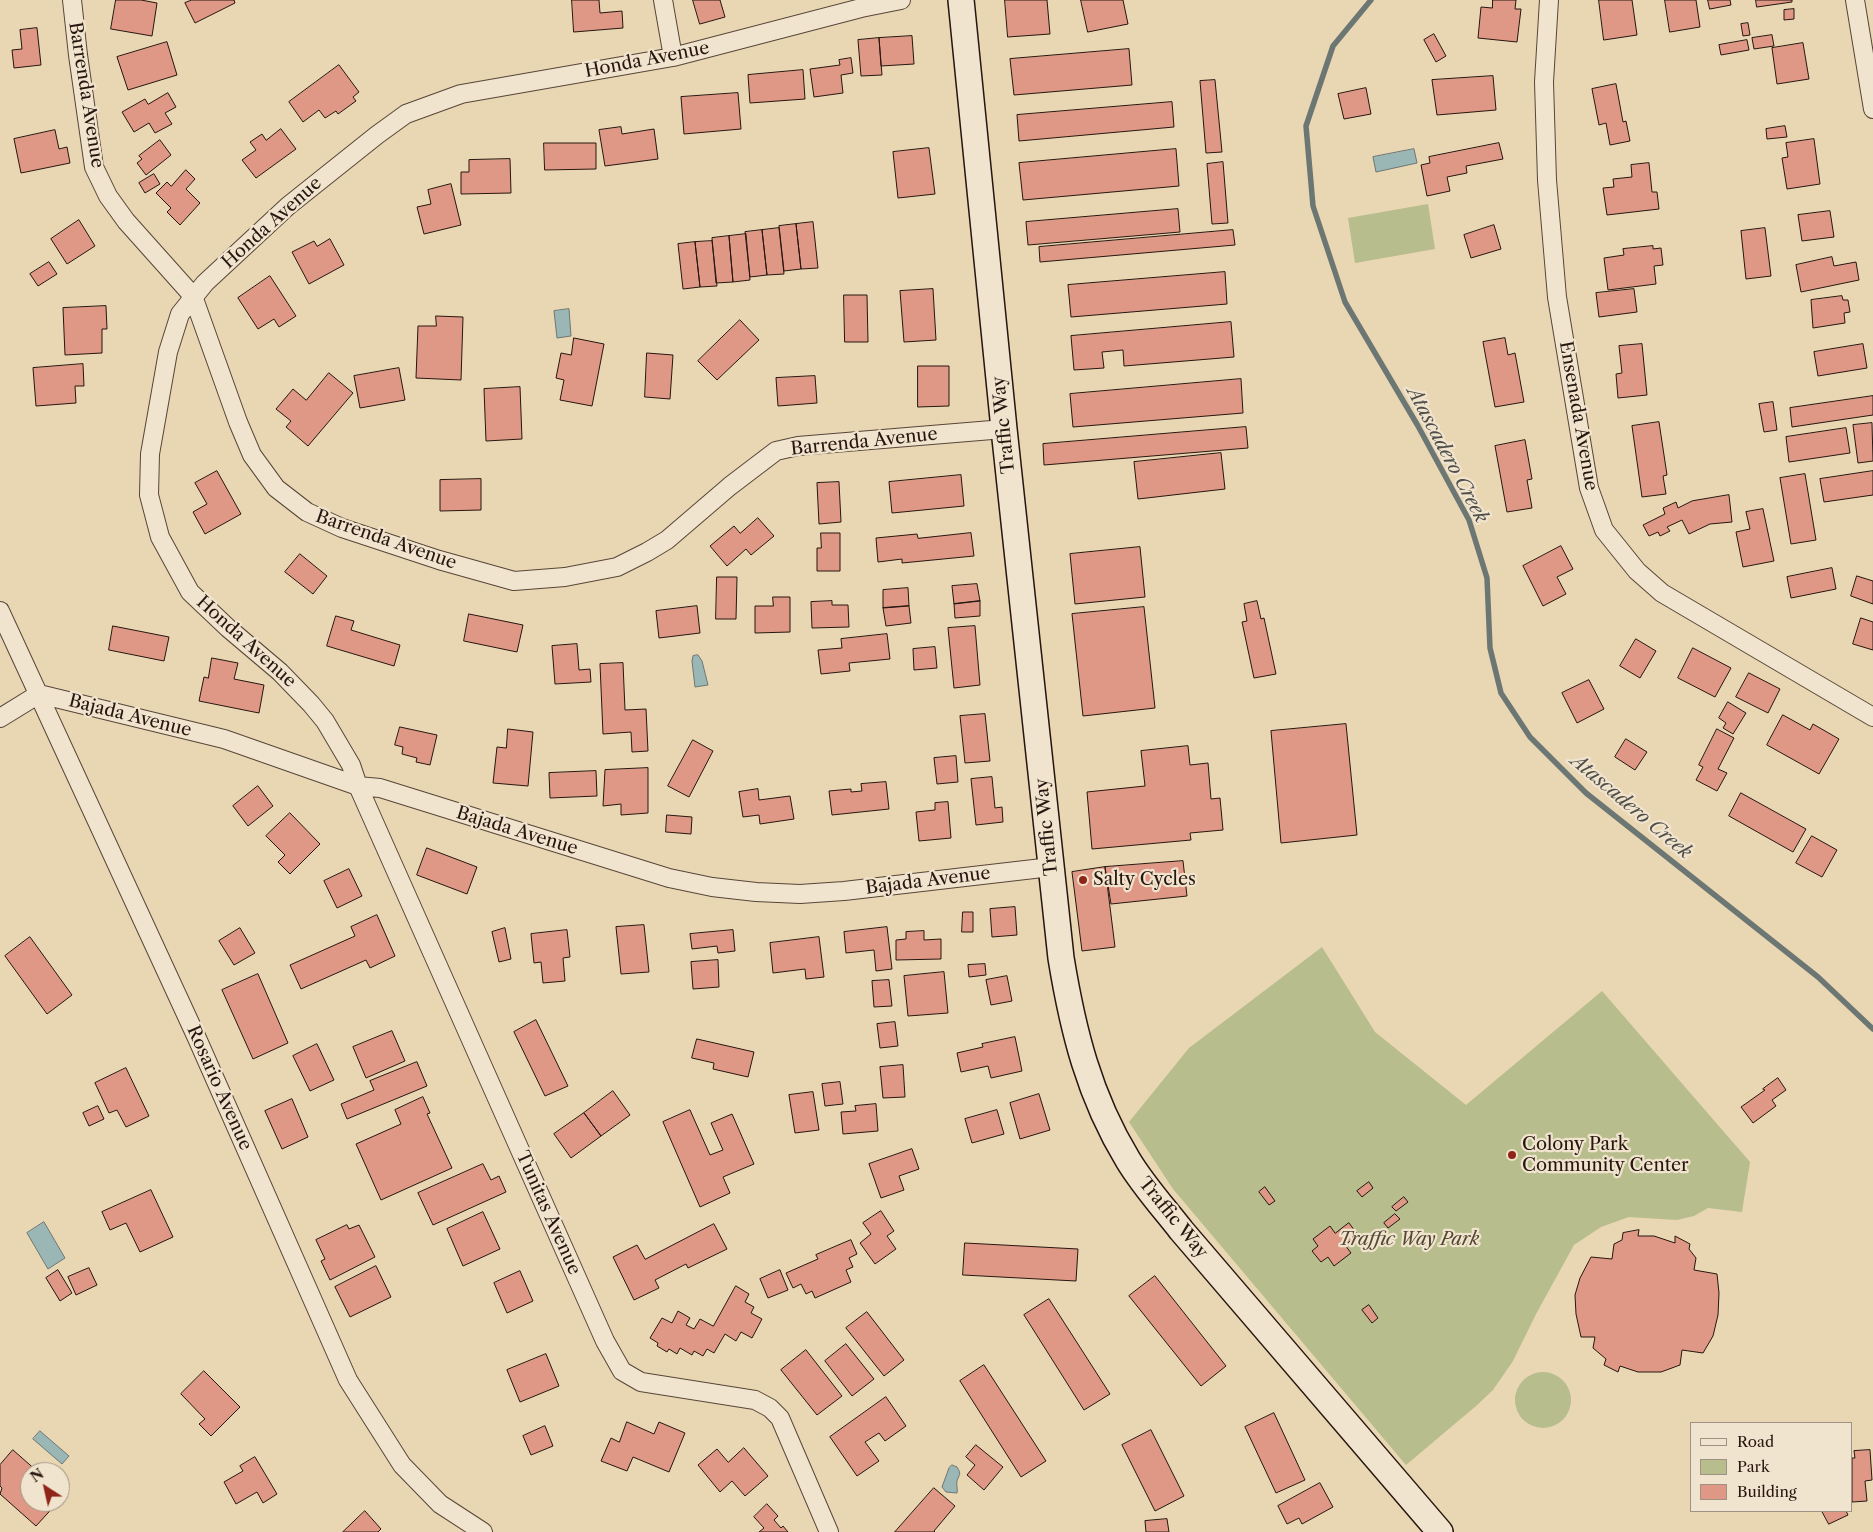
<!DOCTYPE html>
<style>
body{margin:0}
#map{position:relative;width:1873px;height:1532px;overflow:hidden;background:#e9d6b3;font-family:"Libre Caslon Text",serif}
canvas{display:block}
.legend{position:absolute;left:1690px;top:1422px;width:162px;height:90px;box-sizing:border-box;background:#f1e4ce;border:1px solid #a09282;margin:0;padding:6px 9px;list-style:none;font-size:15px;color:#26160f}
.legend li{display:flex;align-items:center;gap:10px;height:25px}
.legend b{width:25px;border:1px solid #a09282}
.north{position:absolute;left:20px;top:1462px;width:50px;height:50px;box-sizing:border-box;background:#f1e4ce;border:1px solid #a09282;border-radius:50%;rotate:325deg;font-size:14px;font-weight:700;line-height:20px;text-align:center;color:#26160f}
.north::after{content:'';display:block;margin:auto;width:18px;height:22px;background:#8f2418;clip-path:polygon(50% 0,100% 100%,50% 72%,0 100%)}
</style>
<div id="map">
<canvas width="1873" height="1532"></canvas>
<ul class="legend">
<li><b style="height:6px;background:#f1e4ce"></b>Road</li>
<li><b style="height:14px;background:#b7bd8c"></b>Park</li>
<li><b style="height:14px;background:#df9885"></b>Building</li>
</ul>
<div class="north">N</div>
</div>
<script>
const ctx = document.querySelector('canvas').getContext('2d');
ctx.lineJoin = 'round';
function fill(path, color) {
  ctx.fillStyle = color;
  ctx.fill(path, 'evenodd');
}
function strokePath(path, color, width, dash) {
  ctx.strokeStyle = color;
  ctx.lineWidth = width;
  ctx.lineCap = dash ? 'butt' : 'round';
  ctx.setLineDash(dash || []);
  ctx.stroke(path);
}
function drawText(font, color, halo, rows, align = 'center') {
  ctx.font = font + ' "Libre Caslon Text",serif';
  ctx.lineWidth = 4.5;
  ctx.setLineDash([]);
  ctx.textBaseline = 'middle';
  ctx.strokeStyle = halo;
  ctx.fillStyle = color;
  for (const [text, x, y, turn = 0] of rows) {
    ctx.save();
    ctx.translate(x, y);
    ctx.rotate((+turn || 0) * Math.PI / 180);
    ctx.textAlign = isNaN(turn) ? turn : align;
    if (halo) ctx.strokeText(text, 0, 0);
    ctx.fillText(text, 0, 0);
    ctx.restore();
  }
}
const green = new Path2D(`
 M1428,204L1435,249L1355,263L1348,218Z
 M1322,947L1375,1032L1466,1105L1602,991L1750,1162L1742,1212L1708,1208L1694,1216L1677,1220L1629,1217L1601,1227L1574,1245L1536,1314L1513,1361L1493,1390L1476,1406L1406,1465L1173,1189L1129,1122L1189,1048Z
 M1515 1400a28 28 0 1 1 56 0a28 28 0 1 1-56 0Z`);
const water = new Path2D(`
 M1414,149L1417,163L1376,172L1373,157Z
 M569,309L571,336L557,338L554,311Z
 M698,655L702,661L708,685L695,687L692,661L693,656Z
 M44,1222L65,1258L48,1269L27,1233Z
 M40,1431L69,1456L62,1464L33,1439Z
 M952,1465L957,1467C962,1475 959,1474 957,1481C956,1485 958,1489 957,1493L946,1492L942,1487L949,1468Z`);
const stream = new Path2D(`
 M1371,0L1333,46L1306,126L1313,206L1345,302L1418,426L1469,520L1487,578L1490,648L1501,693L1530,737L1586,793L1818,977L1873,1029`);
const building = new Path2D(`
 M116,0H141L157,3L152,36L111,29Z
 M192,0H234L235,3L195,23L185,3Z
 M572,0H599L600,13L622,11L623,28L574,32Z
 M693,0H720L725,17L700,24Z
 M1005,0H1047L1050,34L1008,37Z
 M1081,0H1123L1128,24L1088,32Z
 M1493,0H1516L1515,9H1521L1517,42L1478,38L1481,7L1492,8Z
 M1599,0H1632L1637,35L1604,40Z
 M1665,0H1696L1700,27L1670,32Z
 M1708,0H1730L1731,5L1710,9Z
 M1756,0H1792V2L1757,7Z
 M1794,9V19L1784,20V10Z
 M1748,23L1750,35L1743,36L1741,24Z
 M37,28L41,65L14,68L12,50L22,49L20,30Z
 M1434,34L1446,56L1436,62L1424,40Z
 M1772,35L1774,46L1754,49L1752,38Z
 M912,36L914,64L881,66L879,38Z
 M879,38L882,75L861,76L858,40Z
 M1747,40L1749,50L1721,55L1719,45Z
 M167,42L177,75L128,90L117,57Z
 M1803,43L1809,79L1777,84L1772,48Z
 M1129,49L1132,85L1014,95L1010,59Z
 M851,58L853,73L841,75L843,93L814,97L810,69L840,65L839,60Z
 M339,65L359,92L353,97L356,101L338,114L336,111L325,118L319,110L303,122L289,102Z
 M803,70L805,99L750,103L748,75Z
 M1493,76L1496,110L1437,115L1432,80Z
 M1215,80L1222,152L1206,153L1200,81Z
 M1616,84L1623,122L1626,121L1630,141L1610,145L1606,123L1599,125L1592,89Z
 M1366,88L1371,114L1344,119L1338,94Z
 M168,93L176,107L165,113L172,124L155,133L149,123L134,132L122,112L145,99L148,104Z
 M738,93L741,129L684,134L681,97Z
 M1172,102L1174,127L1019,141L1017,115Z
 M1785,126L1787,137L1767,139L1766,129Z
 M621,127L622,134L654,129L658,159L605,166L599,130Z
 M281,129L296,149L256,178L242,160L256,150L250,142L262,134L266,140Z
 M55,130L59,149L67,147L70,163L21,173L14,139Z
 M1814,139L1820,184L1787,189L1782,158L1788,157L1786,143Z
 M160,140L171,155L146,175L137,163L142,159L139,156Z
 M544,143H596V169L545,170Z
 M1499,143L1503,159L1466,166L1467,173L1447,177L1450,191L1427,196L1421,165L1430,163L1429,157Z
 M929,148L935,194L898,198L893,152Z
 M1176,149L1179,186L1023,200L1019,163Z
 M510,159L511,193L461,194V172H469V160Z
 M1223,162L1228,223L1212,224L1207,164Z
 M1649,163L1652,192H1657L1659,209L1607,215L1603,188L1614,187L1613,179L1632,177L1631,165Z
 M186,170L195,179L186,189L200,203L180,225L167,212L171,208L156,193L167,182L171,186Z
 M154,174L160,184L145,193L139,183Z
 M451,184L461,225L424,234L417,207L431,204L428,190Z
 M1178,209L1180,232L1028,245L1026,222Z
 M1830,211L1834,237L1802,241L1798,215Z
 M79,220L95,246L67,264L51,239Z
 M813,222L818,268L801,269L796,224Z
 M796,224L801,269L784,271L779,226Z
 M1494,225L1501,249L1471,258L1464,235Z
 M779,228L784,274L767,275L762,230Z
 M1765,228L1771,276L1746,279L1741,231Z
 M762,230L767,275L750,277L745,232Z
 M1233,230L1235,245L1040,262L1039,247Z
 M746,234L750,280L733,282L729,236Z
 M729,236L733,282L716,283L712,238Z
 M330,239L344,265L309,284L292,252L314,241L317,246Z
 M712,241L717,286L700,287L695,242Z
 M695,242L700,287L683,289L678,244Z
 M1653,246V249L1661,248L1663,265L1654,266L1656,284L1608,290L1604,258L1624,255L1623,249Z
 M1832,257L1834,266L1856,262L1859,280L1801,292L1796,265Z
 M49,262L57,274L38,286L30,274Z
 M1225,272L1227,304L1071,317L1068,285Z
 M270,276L296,316L279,327L274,319L258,329L238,298Z
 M933,289L936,340L904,342L900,291Z
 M1634,289L1637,312L1599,317L1596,293Z
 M844,295H867L868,342H845Z
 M1842,296L1843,300H1848L1850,312L1844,313L1845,323L1813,328L1811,300Z
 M106,306L107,329H102V353L65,355L63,308Z
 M436,316L463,317L461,380L416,378L418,326H436Z
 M740,320L759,340L717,380L698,361Z
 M1231,322L1234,357L1124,366L1123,350L1102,352L1104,368L1074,370L1071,336Z
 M574,338L604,344L592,406L560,400L564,380L556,378L561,353L571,355Z
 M1505,338L1508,355L1515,353L1524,402L1495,407L1483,342Z
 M1642,344L1647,395L1618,398L1616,374L1622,373L1619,346Z
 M1863,344L1867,368L1818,376L1814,352Z
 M647,353L673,355L670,399L645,397Z
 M83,364L84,386H75L76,403L36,406L33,368Z
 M918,366H949V406L918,407Z
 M399,368L405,400L360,408L354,376Z
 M329,373L353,393L308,446L286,427L291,421L276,409L293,389L306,400Z
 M815,376L817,403L778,406L776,378Z
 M1241,379L1243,413L1073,427L1070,394Z
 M520,387L522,439L486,441L484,389Z
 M1873,396V415L1792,427L1790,408Z
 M1773,402L1777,430L1764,432L1759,404Z
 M1659,422L1667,475L1663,476L1666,494L1642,497L1632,426Z
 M1872,423L1873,461L1858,463L1853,425Z
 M1246,427L1248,448L1044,465L1043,444Z
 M1846,428L1850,453L1789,462L1786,437Z
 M1525,440L1532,479L1527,480L1532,508L1507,512L1495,446Z
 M1221,453L1225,489L1138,499L1134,462Z
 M217,471L241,514L205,534L193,512L207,504L195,483Z
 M1873,471V495L1824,502L1820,479Z
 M1805,474L1816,540L1791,544L1780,478Z
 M961,475L964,506L892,513L889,482Z
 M481,479V510L440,511V480Z
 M839,482L841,522L819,524L817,483Z
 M1729,495L1732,522L1710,524L1689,534L1682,520L1667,527L1670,531L1660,536L1658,532L1649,536L1643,525L1665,514L1663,508L1676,502L1678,508L1692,501Z
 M1763,509L1774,561L1743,567L1736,532L1750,529L1746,512Z
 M758,518L774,536L751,555L746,549L727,566L710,546L734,526L740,533Z
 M821,533H840V571H817V548H821Z
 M971,533L974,556L902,563V559L878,562L876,538L917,534L918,538Z
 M1561,546L1573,569L1557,577L1566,594L1543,606L1523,566Z
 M1140,547L1145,597L1075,604L1070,554Z
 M300,554L327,576L313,594L285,572Z
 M1832,568L1836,589L1791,598L1787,577Z
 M1857,576L1873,581V604L1851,596Z
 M717,577H737L736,619H716Z
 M977,584L980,601L954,604L952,586Z
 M908,588L909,606L883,608V590Z
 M773,597H790V632L755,633V606H773Z
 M832,601V605H848L849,627L812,628L811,602Z
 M980,601V616L955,618L954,604Z
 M1257,601L1261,619L1264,618L1276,674L1254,678L1242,622L1247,621L1244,604Z
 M697,606L700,633L659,638L656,611Z
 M909,606L911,623L886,626L883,608Z
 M1144,607L1155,708L1083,716L1072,614Z
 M469,614L523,625L517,652L464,641Z
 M336,616L354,621L351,630L400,645L394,666L327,646Z
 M1861,618L1873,622V650L1853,644Z
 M113,626L169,637L164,661L109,650Z
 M975,626L980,685L954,688L948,628Z
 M887,634L890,659L849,663L850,671L821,674L818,650L842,648L841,639Z
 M1636,639L1656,651L1640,678L1620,666Z
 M577,644L579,670L590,669L591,682L555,684L552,646Z
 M935,647L937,668L914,670L913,649Z
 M1693,648L1731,668L1715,697L1678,678Z
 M212,658L238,663L234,679L264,685L259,713L199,701L204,677L208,678Z
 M623,663L625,710L646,709L648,751L632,752L631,732L603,734L600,664Z
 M1749,673L1780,689L1768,713L1736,697Z
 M1589,680L1604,709L1577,723L1562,693Z
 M1728,702L1746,713L1733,734L1723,728L1726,723L1719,718Z
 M985,714L990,761L965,763L960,716Z
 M1783,715L1810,730L1813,724L1839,739L1819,774L1767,745Z
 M1346,724L1357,835L1281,843L1271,731Z
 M400,727L437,735L430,765L416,762L417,758L402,754L403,747L395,745Z
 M508,729L533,732L528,786L493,783L497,747L506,748Z
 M1717,729L1734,738L1718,769L1727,773L1717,791L1696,780L1703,767L1699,765Z
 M1626,739L1647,752L1635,770L1615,757Z
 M693,740L713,751L689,797L668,786Z
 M1188,746L1190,765L1208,763L1211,799L1220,798L1223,830L1190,833L1191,840L1092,849L1087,792L1145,786L1141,751Z
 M956,756L958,782L937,784L934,758Z
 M648,768V813L621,815V804L603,806L605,770Z
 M596,771L597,796L550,798L549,773Z
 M992,777L995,808L1002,807L1003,822L976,825L971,779Z
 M886,782L889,809L832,815L829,791L851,789V792L862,791L861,784Z
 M258,786L273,806L248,826L233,806Z
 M758,789L759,800L790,796L794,819L760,824L759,815L743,817L739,792Z
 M1741,793L1806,829L1793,852L1729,816Z
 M948,802L951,838L919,841L916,812L935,810V803Z
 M290,813L320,844L290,874L278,862L285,855L266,836Z
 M667,815L692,817L691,834L666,832Z
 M1812,836L1837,850L1822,877L1796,863Z
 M427,848L477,867L467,894L417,875Z
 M1183,861L1187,896L1111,904L1105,867Z
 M1105,867L1115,947L1082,951L1072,872Z
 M349,869L362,896L337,908L324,881Z
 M1015,907L1017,935L992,937L990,909Z
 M963,912H973V932H962Z
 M377,915L395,956L370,968L366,960L301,989L290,965L355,936L351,927Z
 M644,925L649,972L621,974L616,927Z
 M887,927L892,969L876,971L874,950L846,953L844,932Z
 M240,928L255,953L234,965L219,941Z
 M505,928L511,959L499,962L492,932Z
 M567,930L570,957L563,958L565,981L543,983L541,962L534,963L531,934Z
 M733,930L735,951L718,953L717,946L692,949L690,934Z
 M924,931V940L941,939V959L896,960V940L906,939V932Z
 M30,937L72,995L47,1014L5,956Z
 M819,937L824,977L806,979L805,969L773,973L770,943Z
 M718,960L719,987L693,989L691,962Z
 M985,964L986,975L969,977L968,965Z
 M944,972L948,1013L908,1016L904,976Z
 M258,974L288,1043L253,1059L222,990Z
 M1007,976L1012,1001L991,1005L986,980Z
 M889,980L892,1006L874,1007L872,981Z
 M536,1020L568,1086L545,1096L514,1032Z
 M895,1022L898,1046L880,1048L877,1024Z
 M392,1031L405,1061L366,1078L353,1047Z
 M1015,1037L1022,1071L991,1078L988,1066L961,1072L957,1053L983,1047L982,1044Z
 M697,1039L754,1052L748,1077L713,1069L714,1063L692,1058Z
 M317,1044L334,1080L310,1091L293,1056Z
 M417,1062L427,1086L347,1119L341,1104L374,1090L370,1081Z
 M903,1065L905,1097L883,1098L880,1067Z
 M126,1068L149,1116L126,1127L117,1110L109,1113L95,1083Z
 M1778,1078L1786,1090L1772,1100L1776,1106L1753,1123L1741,1107L1765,1090L1763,1089Z
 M840,1082L843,1104L825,1106L822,1084Z
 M613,1091L630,1115L601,1136L584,1113Z
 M813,1092L819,1130L795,1133L789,1095Z
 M1039,1094L1050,1130L1020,1139L1010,1103Z
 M423,1097L430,1113L427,1114L452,1168L381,1200L356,1144L401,1124L395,1110Z
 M292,1099L308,1137L282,1149L265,1111Z
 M876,1104L878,1131L843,1134L841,1112L856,1111L855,1106Z
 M98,1106L104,1119L89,1126L83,1113Z
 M690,1110L710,1155L723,1150L711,1123L732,1114L754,1164L723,1177L730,1193L700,1207L663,1122Z
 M997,1110L1004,1134L972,1143L965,1119Z
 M584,1113L601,1136L571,1158L554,1134Z
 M912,1149L919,1169L899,1176L904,1190L881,1198L869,1164Z
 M483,1164L491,1180L499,1176L506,1192L433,1225L418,1193Z
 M1369,1182L1373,1188L1362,1197L1357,1191Z
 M1265,1187L1275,1201L1269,1205L1259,1192Z
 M151,1190L173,1237L140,1252L126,1223L110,1230L102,1212Z
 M1404,1197L1408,1202L1396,1211L1392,1207Z
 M881,1211L894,1231L887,1236L896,1249L875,1264L860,1243L871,1234L863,1223Z
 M483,1212L500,1249L463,1266L447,1229Z
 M1395,1214L1400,1219L1388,1228L1384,1223Z
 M1349,1223L1358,1235L1345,1245L1351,1253L1334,1266L1328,1257L1321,1262L1312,1251L1318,1246L1313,1239L1330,1226L1335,1233Z
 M714,1224L727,1249L688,1268L686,1264L655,1280L659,1288L634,1300L613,1257L637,1245L645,1259Z
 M347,1225L349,1229L359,1225L375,1257L330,1280L321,1261L325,1259L316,1240Z
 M1639,1230L1638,1236H1654L1675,1243V1236L1690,1244L1689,1249L1696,1258L1694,1270L1717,1274L1719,1293L1718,1315L1713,1336L1703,1353L1682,1350L1680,1365L1661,1372H1638L1620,1366L1618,1372L1604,1365L1606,1359L1593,1348L1595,1337H1581L1576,1314L1575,1295L1580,1278L1591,1257L1612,1259L1614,1244L1622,1240L1623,1233Z
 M851,1240L857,1254L849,1258L853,1267L846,1270L851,1282L815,1298L812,1291L806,1294L801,1284L793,1288L786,1273L818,1259L816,1255Z
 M965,1243L1078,1249L1076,1281L963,1275Z
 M376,1266L391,1297L350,1317L335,1287Z
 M89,1268L97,1285L76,1295L68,1277Z
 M58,1270L72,1293L60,1301L46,1278Z
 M780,1270L788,1290L768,1298L760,1279Z
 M520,1271L533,1301L507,1313L494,1283Z
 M1155,1276L1226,1366L1201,1386L1129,1296Z
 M736,1286L749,1294L745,1302L754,1307L751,1313L762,1319L752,1338L741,1332L736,1341L725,1334L714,1353L707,1349L703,1356L694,1351L692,1355L680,1348L677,1354L669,1349L667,1352L657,1346L658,1343L650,1338L662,1318L672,1323L678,1311L690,1318L686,1325L694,1329L700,1319L713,1326Z
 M1049,1299L1110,1394L1084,1410L1024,1315Z
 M1369,1305L1378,1318L1372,1323L1362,1310Z
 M867,1312L904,1360L884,1376L846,1328Z
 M846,1344L874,1379L852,1396L825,1361Z
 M806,1350L842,1396L817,1415L781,1370Z
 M546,1354L559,1386L520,1402L507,1370Z
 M984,1365L1046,1461L1021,1477L960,1381Z
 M204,1371L240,1407L211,1436L199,1424L205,1419L181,1394Z
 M886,1397L906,1426L885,1441L879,1433L865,1442L879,1461L857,1476L830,1437Z
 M1274,1413L1305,1480L1276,1493L1245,1427Z
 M627,1422L654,1434L659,1422L685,1433L669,1472L633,1457L627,1471L601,1461L611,1438L619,1442Z
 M545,1426L553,1446L531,1455L523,1436Z
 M1151,1430L1184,1496L1155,1511L1122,1445Z
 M976,1445L1003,1467L984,1490L967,1475L975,1465L966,1457Z
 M744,1448L768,1476L745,1496L732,1481L720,1492L698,1465L717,1449L728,1462Z
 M13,1450L38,1472H30V1502H58L36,1526L0,1494L2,1488L0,1486V1465Z
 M1870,1450L1872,1480L1865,1481L1867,1501L1852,1502V1458H1855L1854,1451Z
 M255,1457L277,1494L263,1503L257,1492L236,1504L224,1482L243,1471L240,1466Z
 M1320,1483L1333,1507L1302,1524L1299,1518L1287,1524L1278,1506Z
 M934,1488L955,1506L934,1531L935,1532H895Z
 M767,1504L778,1516L774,1520L781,1528L783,1526L788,1532H759L764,1528L754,1517Z
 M365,1511L381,1529L378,1532H343Z
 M1822,1511H1846L1848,1515L1829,1524Z
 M1167,1519L1169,1532H1146L1145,1521Z`);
const street = new Path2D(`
 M72,0L78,55L94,167L108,196L126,221L193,296L238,422L252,455L276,488L307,512L342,528L439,560L514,581L565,577L617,567L647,552L667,540L730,486L776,451L798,446L1004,429
 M663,0L673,57
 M1549,0L1544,82L1547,180L1557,297L1589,488L1604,530L1637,571L1662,593L1873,717
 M1855,0L1873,109
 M0,611L196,1036L348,1380L402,1465L440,1504L483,1532
 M0,718L39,694L224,739L358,786L380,788L669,878L712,887L756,892L800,894L844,891L1051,867
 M829,1532L780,1418L770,1408L755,1400L641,1382L622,1371L605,1341L358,786L351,765L325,721L311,704L280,672L228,628L190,592L160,537L149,495L150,454L168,352L180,314L205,283L288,206L377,135L406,114L461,94L673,57L861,8L901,0`);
const secondary = new Path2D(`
 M961,0L1004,429L1061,958C1073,1031 1089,1096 1128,1160C1143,1185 1163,1207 1181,1230L1440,1532`);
const markers = [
 [1083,880,5,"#8f2418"],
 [1512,1155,5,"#8f2418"]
];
const streetNames = [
 ["Honda Avenue",647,60,-11],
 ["Barrenda Avenue",86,95,81],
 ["Honda Avenue",272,223,-42],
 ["Ensenada Avenue",1578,416,80],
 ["Traffic Way",1004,425,-96],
 ["Barrenda Avenue",864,442,-6],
 ["Barrenda Avenue",386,540,19],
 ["Honda Avenue",246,642,42],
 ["Bajada Avenue",130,716,14],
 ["Traffic Way",1047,827,-96],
 ["Bajada Avenue",517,831,17],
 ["Bajada Avenue",928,881,-7],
 ["Rosario Avenue",219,1088,66],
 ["Tunitas Avenue",548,1213,66],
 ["Traffic Way",1173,1218,51]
];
const poiNames = [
 ["Salty Cycles",1093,880],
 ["Colony Park",1522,1145],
 ["Community Center",1522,1166]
];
const parkNames = [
 ["Traffic Way Park",1409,1240]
];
const waterNames = [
 ["Atascadero Creek",1447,455,62],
 ["Atascadero Creek",1631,807,40]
];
fill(green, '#b7bd8c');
fill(water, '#9ab7b5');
strokePath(water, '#6c7773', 1);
strokePath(stream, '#6c7773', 5.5);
fill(building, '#df9885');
strokePath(building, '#26160f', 1);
strokePath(street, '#574638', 20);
strokePath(secondary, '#26160f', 28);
strokePath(street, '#f1e4ce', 18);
strokePath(secondary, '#f1e4ce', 25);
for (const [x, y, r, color] of markers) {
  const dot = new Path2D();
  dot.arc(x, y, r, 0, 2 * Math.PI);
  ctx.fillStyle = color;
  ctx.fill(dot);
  strokePath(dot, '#f1e4ce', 2);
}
drawText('18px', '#26160f', '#f1e4ce', streetNames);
drawText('18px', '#26160f', '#f1e4ce', poiNames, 'left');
drawText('italic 18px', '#524834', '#f1e4ce', parkNames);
drawText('italic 19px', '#4f4e49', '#f1e4ce', waterNames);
</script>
